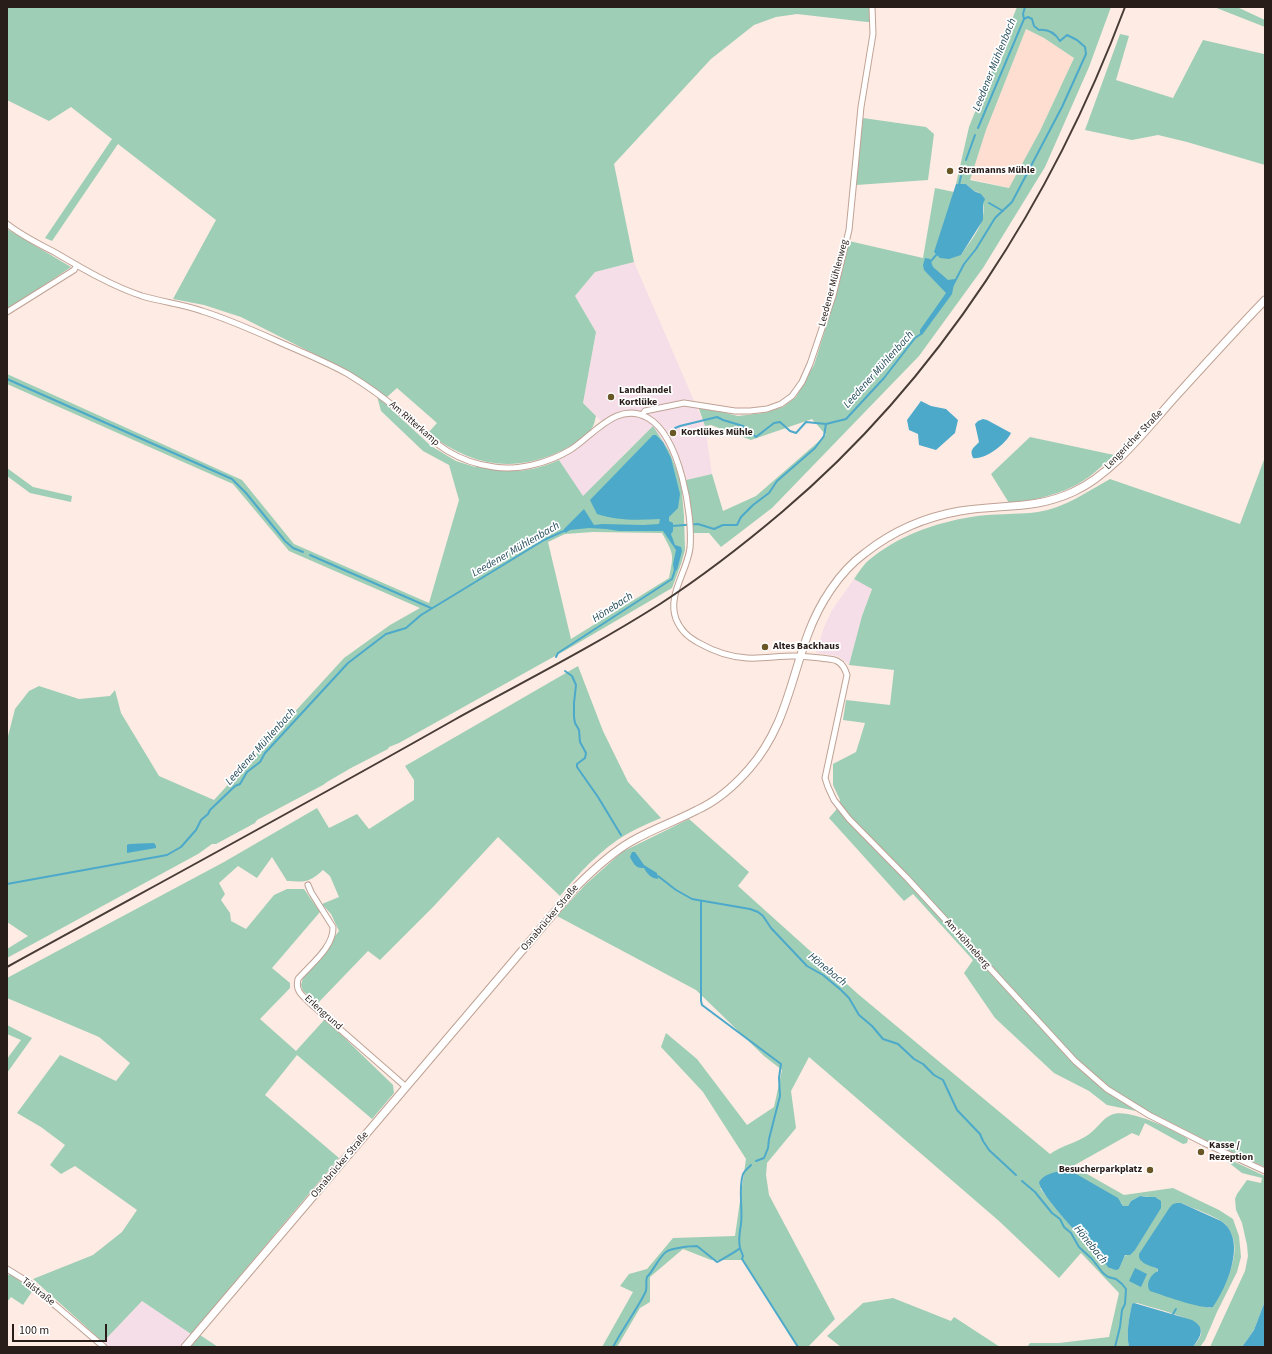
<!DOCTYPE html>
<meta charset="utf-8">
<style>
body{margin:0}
#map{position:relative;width:1272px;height:1354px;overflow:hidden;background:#feebe3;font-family:"Source Sans 3",sans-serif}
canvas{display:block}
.frame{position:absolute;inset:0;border:8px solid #281d19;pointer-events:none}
.scale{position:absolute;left:12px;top:1324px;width:95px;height:18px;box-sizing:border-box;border:2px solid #281d19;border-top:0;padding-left:5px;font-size:12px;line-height:14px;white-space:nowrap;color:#281d19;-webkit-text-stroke:3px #fff;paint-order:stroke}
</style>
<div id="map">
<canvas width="1272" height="1354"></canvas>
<div class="frame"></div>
<div class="scale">100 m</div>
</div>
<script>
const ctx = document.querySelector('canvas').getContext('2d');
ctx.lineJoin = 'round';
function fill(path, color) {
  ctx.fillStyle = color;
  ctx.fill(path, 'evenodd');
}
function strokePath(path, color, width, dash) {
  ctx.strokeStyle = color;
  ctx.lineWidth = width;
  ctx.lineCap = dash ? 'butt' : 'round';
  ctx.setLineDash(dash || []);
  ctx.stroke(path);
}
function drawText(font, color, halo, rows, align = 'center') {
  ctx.font = font + ' "Source Sans 3",sans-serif';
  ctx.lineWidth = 3.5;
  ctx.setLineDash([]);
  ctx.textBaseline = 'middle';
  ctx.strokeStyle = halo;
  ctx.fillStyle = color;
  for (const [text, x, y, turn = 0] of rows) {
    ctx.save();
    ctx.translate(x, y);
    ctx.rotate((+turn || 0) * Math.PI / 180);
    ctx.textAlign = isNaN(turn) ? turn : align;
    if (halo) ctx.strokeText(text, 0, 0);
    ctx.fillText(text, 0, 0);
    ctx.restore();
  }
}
const commercial = new Path2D(`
 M634,262L705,426L712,474L681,481L669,451L653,426L626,452L583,497L559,460L582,444L605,425L583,403L596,332L575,296L595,272Z
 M854,579L872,588L862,616L849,665L838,656L816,653L824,627L832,610Z
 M142,1301L191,1334L179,1347H109L103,1342Z`);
const built = new Path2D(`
 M1026,29L1044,38L1074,58L1040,131L1010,188L970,179L986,130Z`);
const green = new Path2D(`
 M7,7H871L872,22H867L797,14L776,17L754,25L711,59L614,164L634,262L595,272L575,296L596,332L583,403L596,416C595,420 594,425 592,428C588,437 572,445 563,450C514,474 471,466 428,433L437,423L397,388L387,397L348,371L241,317L204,305L173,299L216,220L118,144L52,241L45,238L112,139L71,107L49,121L7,100Z
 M1017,7H1111L1089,67L1045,167L983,268L919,356L772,508L721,547L709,533H693L692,514L686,480L712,474L723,511L756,496L826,435L812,419L751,440L711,425L705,426L698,406L738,416L763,413L783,407L796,397L814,365L838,289L849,241L923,258L935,188L954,192L952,199L961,255C971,240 987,223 983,203C982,200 979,195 978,192L974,191L966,184H956L969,127ZM1026,29L1044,38L1074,58L1040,131L1009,188L970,180L986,130Z
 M1214,7H1237L1265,20V27Z
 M1120,34L1129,36L1116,80L1173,98L1203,40L1264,54L1265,52V165L1187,142L1158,135L1132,140L1085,130Z
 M863,118L926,127L934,134L928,180L856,185Z
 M7,229L71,267L7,310Z
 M7,374L242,480L294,544L429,603L459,500L449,465L423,451L381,411L377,396L431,446L456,461L475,467L476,466C507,474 529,473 559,460L583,496L653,426L669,451L681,481L684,516L685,550L681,564L672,588L573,646L399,743L389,747L388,749L351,768L327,782L323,785L257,820L255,823L216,844H212L198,854L7,958V949L28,936L7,922V740L15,709L29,691L39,686L79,699L110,696L115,690L121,713L159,776L214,800L344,658L390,625L420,608L289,551L233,484L7,384ZM593,532L662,533C674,555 674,554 669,578L571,639L548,542L565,534Z
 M1030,437L1114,455C1102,466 1088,480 1072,487C1053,496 1030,501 1009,503L991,474Z
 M1265,457V1167L1205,1140L1156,1115L1107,1105L1089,1091L1054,1073L995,1018L964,973L973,960L913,894L904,901L829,818L836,810L840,800L833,785V764L856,752L865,723L843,720L846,700L890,705L894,670L849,665L862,616L872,589L854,579C858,573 863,565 869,560C898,536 934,523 971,517C993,513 1016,515 1038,512C1064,508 1087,492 1110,479L1240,524Z
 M7,468L33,487L72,496L71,502L30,493L7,476Z
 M578,666L603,731L628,782L661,818C649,823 637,828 627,834C601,849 579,873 560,896L498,837L433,907L380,960L368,951L318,1003L303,991L301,985L303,978L339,931L331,914L322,904L339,897L330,876L323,870C309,883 305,882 287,881L272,857L257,878L238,866L219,883L225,894L221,900L230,913L231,921L246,929L274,895L287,889H304L320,912L272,968L290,983V988L260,1019L296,1051L325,1019L393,1085L394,1093L372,1119L297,1055L265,1095L339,1158L191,1334L142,1301L103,1342L33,1279L93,1255L122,1232L137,1210L75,1166L61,1174L50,1165L65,1145L41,1127L17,1113L60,1055L116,1081L130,1063L99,1037L7,998V978L224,862L317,808L329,828L357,814L369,829L414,800V780L405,766Z
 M689,819L749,872L738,886L858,994L1050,1154C1061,1146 1076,1143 1088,1135C1096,1130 1102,1119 1111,1115C1127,1107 1174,1130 1188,1139L1187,1143L1183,1144L1145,1123L1139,1136L1132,1133L1073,1166L1124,1195L1173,1188L1219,1210L1233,1219L1239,1236L1241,1257L1237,1272L1217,1312L1205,1340L1200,1347H1193C1197,1342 1204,1334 1200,1328C1195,1318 1150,1307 1137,1303L1132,1304C1129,1319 1126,1333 1129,1347H1027L1030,1343H1059L1109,1337L1119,1293L1081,1253L1059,1278L999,1221L809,1057L791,1091L796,1128L767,1163L766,1175L769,1195L835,1319L808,1347H797L743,1260H711L683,1249L650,1277V1302L640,1308L617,1347H602L633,1292L620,1286L629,1274L647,1269L673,1238L735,1236L746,1159L703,1092L661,1047L666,1033L697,1059L747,1125L774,1107L782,1070L764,1056L696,990L557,916L585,885L622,852ZM1040,1188L1121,1202L1123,1206H1128L1131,1201L1140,1196L1149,1197L1127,1254L1124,1257L1119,1269H1112L1109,1268L1056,1209ZM1181,1203C1190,1207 1220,1218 1225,1224C1248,1250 1224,1285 1210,1308L1176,1299L1157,1272L1158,1269L1141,1261Z
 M7,1025L32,1038L7,1073V1059L21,1040L7,1034Z
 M1224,1157L1265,1176V1301L1254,1330L1242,1347H1210L1245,1271L1248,1256L1247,1245L1242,1223L1236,1210L1235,1199L1237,1194L1247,1180L1261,1183L1262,1178L1242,1173L1224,1159Z
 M10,1274L33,1290L23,1305L11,1297L7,1302V1276Z
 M893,1298L951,1321L954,1317L1000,1347H841L827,1336L863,1303Z
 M200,1335L218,1347H189Z`);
const water = new Path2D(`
 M956,184H966L974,191L981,194L985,199L983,204V220L961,255L949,259L940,258L934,252Z
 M925,258L930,259L933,267L948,280L955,279L952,294L922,335L920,333V330L946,293L924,270L923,265Z
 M921,401L931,406L946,409L958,420L955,433L936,450L919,445L918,434L909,430L907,420Z
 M983,419L987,420L1011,433C1006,444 985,460 973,458C969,449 974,448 979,442L975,424L978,421Z
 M653,435H656L663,442L671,458L680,494L678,508L669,517V521L673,523V531L671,534L675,545L681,547L682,551L677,570L674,571L673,564L676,550L663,531H619L606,529L589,528L570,530L565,533L564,529L584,509L594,525L602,524L643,525L659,524L660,519C638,520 618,521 597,514L590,500Z
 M154,843L156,846V848L127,853V845L129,844Z
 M632,852H635L644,865L657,873L658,879C651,878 647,874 644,868C636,869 633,863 630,857Z
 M1066,1170L1071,1171L1118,1198L1123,1206H1128L1131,1201L1140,1196L1147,1197H1155L1161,1201V1208L1135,1250L1130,1255H1125L1119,1269L1116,1270L1109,1268C1096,1252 1041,1198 1039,1182C1045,1173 1056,1172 1066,1170Z
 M1177,1203H1181L1221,1221C1248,1239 1227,1287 1213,1307C1203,1310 1162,1295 1150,1291C1145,1284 1151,1274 1158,1271V1269C1150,1265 1138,1264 1139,1254L1170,1207L1173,1204Z
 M1135,1268L1147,1274L1141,1287L1129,1281Z
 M1265,1301V1347H1242L1254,1330Z
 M1134,1303L1192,1320C1206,1328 1201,1336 1193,1347H1129C1126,1333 1129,1318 1132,1304Z`);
const stream = new Path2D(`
 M978,128L1024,19L1023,14L1025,7
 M966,160L975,135
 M959,185L961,176
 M989,203L1003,211
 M930,262L938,253
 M952,287L964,264L976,249L995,218L1012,202L1062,107L1086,54L1085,47L1077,40L1067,35L1060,41C1055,33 1048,29 1039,30L1034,26L1032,19L1028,17L1024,19
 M7,379L232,479L246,493L285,541L293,548L303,552
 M675,428L680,426L717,417L723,420L743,426L756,437L774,423L780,422L790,431L796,433L806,422L826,424
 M672,526L698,524L714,529L723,525H737L741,517L753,505L769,493L777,481L815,448L824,436L826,424L846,419L884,378L915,338L921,334
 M310,555L431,608
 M556,657L558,653L672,579L675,570
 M565,671L572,676L576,685L574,703V717L575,723L579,730L580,742L586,753L585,758L577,764V767L598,797L621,835
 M658,876L676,890L692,899L750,909L758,912L763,916L771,928L807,966L823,975L841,990L849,998L859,1015L872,1026L883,1039L898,1044L914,1059L923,1064L934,1075L943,1080L957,1110L980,1134L983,1141L989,1150L1016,1175
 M7,884L167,855L181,847L196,830L201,820L208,814L210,810L235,786L240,784L247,772L260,762L265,753L348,663L386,634L406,628L421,615L454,595L544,540L566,530
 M701,901V1001L702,1005L781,1064L779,1078L780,1096L769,1139L768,1148L764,1158L756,1161
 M1022,1181L1035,1192L1052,1213L1060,1219L1064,1227L1071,1233L1079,1247L1092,1259L1103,1273L1108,1277L1116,1279L1122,1284L1126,1289L1125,1304L1122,1310L1120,1327L1115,1347
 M740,1248L743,1256L742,1259L798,1347
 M1173,1314L1176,1309
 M613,1347C623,1328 636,1311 645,1293C648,1288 645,1282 647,1277C654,1270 659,1257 666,1252C671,1248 691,1246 697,1246L717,1262C721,1260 737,1251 740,1248C738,1239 740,1232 741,1224C743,1208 738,1189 743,1174C745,1170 748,1168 751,1165`);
const street = new Path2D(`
 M7,224C22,236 39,244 56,253C83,269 112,286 142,296C162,302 183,304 202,311C231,320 259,333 286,345C307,354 328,363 348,374C366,385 383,397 398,410C430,438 449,461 494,467C518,471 548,463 570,450C593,436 617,400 648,418C680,437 693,514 690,548C687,572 667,595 676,619C681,631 688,637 699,643C713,651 731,657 747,658C762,659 778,656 793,656C802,656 811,657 821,658C826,659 833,659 837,661C843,664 845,669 847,675L825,778L828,787L834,800L849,819L907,878L1075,1061L1107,1089L1149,1115L1204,1143L1265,1171
 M7,312L74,270L77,265
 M642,415L645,411L684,403L735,411H750L767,409L781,404L792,396L802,382L810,364L833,296L849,230L861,107L873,34L872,7
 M308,885L311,892L333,927C334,947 310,965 298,979C295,991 302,995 310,1003L406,1087
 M7,1269L28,1282L104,1347`);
const secondary = new Path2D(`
 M185,1347L577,886C594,869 611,853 632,841C653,829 676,821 697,810C717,801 735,785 749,769C785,728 790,682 808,634C819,604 839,572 865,553C893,531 925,517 960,511C1001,504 1034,510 1073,492C1113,474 1148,427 1177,395C1206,363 1235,331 1265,300`);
const rail = new Path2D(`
 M7,967C156,885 306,804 454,720C523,682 594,646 660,604C703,576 743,545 782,512C939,379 1053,199 1125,7`);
const markers = [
 [950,171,4,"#695826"],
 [611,397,4,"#695826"],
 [673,433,4,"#695826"],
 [765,647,4,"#695826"],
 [1201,1152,4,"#695826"],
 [1150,1170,4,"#695826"]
];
const poiNames = [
 ["Stramanns Mühle",958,171],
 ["Landhandel",619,391],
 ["Kortlüke",619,403],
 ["Kortlükes Mühle",681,433],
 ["Altes Backhaus",773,647],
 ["Kasse /",1209,1146],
 ["Rezeption",1209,1158],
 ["Besucherparkplatz",1142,1170,"right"]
];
const streetNames = [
 ["Leedener Mühlenweg",834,283,-75],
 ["Am Ritterkamp",414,424,41],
 ["Lengericher Straße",1134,440,-46],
 ["Osnabrücker Straße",550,918,-50],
 ["Am Höhneberg",967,944,48],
 ["Erlengrund",323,1013,42],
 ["Osnabrücker Straße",340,1165,-50],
 ["Talstraße",38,1292,38]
];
const waterNames = [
 ["Leedener Mühlenbach",995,65,-68],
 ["Leedener Mühlenbach",879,370,-48],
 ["Leedener Mühlenbach",516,550,-30],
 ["Hönebach",613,608,-33],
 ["Leedener Mühlenbach",261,747,-48],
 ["Hönebach",827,970,39],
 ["Hönebach",1090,1245,51]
];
fill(commercial, '#f6dee8');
fill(built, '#fdded0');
fill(green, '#9eceb6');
fill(water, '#4da9ca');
strokePath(stream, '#4da9ca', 2);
strokePath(street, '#bfa295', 7);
strokePath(secondary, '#bfa295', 9);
strokePath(street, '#fff', 5);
strokePath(secondary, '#fff', 7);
strokePath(rail, '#483c37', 2);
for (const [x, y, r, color] of markers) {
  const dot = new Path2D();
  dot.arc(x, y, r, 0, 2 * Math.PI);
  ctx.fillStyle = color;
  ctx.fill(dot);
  strokePath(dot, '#fff', 1.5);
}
drawText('bold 10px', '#281d19', '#fff', poiNames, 'left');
drawText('10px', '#281d19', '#fff', streetNames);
drawText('italic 11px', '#234b5a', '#fff', waterNames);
</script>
